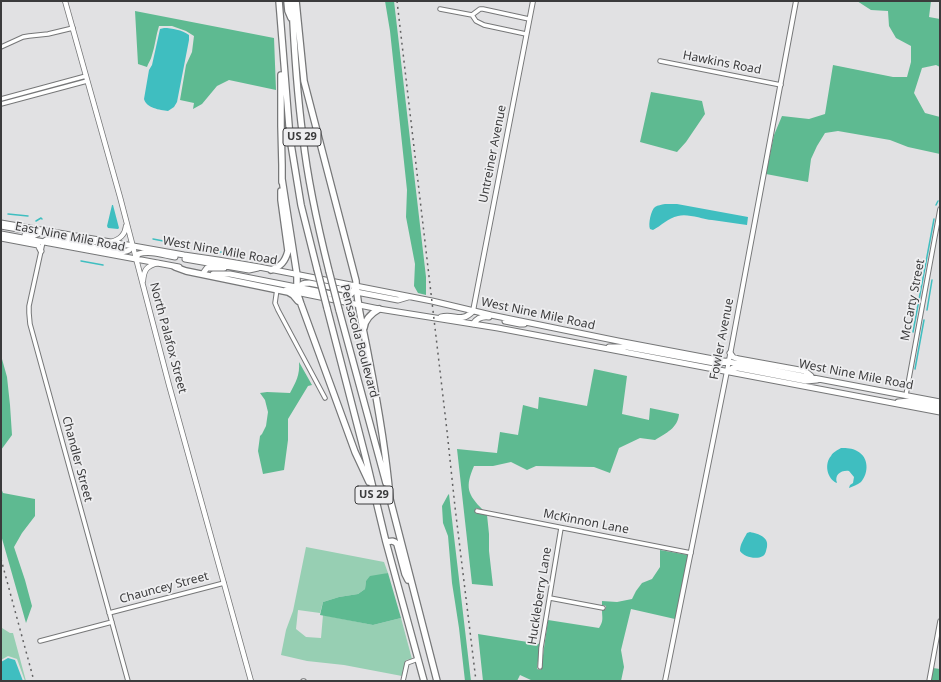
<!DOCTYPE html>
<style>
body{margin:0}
#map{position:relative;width:941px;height:682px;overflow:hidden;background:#e1e1e3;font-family:"Noto Sans",sans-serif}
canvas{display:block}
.frame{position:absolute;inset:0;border:2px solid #3b3b3c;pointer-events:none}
</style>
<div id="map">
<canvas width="941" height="682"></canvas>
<div class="frame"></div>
</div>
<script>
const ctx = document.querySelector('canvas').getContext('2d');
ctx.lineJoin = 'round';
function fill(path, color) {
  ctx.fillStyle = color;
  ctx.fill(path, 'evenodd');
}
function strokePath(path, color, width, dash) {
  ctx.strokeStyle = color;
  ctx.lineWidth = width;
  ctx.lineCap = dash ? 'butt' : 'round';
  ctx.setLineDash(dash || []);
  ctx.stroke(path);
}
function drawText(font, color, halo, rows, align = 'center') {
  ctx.font = font + ' "Noto Sans",sans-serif';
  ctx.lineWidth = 3.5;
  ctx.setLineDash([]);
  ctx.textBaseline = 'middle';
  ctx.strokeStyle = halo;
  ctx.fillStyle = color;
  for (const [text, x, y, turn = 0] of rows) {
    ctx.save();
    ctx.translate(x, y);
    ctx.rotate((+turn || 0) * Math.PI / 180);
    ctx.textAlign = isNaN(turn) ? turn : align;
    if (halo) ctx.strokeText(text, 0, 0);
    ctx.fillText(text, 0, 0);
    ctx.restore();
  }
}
const green = new Path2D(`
 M306,547L384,562L388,573L382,575L366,581L365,589L358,594L339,597L323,602L320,613L298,610L296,629L306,637L321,638L323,615L373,625L401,618L412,659L406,660L405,663L402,676L344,665L307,661L281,655L286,630L293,611Z
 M2,628L10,633H13L26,681H25L17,659L8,656L1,660V629Z`);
const forest = new Path2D(`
 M385,1H394L426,277V295L418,293L414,286L415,264L406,217L407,190L390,31Z
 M857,1H931L929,17L940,19V67L936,65L922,68L914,93L925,113L940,117V154L908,147L890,140L838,131L825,133L817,146L811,159L808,182L766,174L774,135L782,116L809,119L825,114L833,65L893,77H907L911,62V46L896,38L889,26L888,11L871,10Z
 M135,11L274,38L276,90L229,80L217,86L202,104L193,109L194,103L180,100L186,65L192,52L194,36L186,31L172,26H159C156,35 155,46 152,55C151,60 148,63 147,67L138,64Z
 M651,92L702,101L705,114L686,142L677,152L640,142Z
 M1,358L2,359L7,377L10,405L12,435L1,450Z
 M299,362L312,385L308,386L288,419V440L284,470L263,474L258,451L260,436L262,434L266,426L268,412L265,400L260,393L267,392L290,393C296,382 300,375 299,362Z
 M594,369L627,376L622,414L649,420L650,408L679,414C678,428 666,433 655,440L640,438L619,448L610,473L594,467L536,466L527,470L511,462L493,466H474C465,487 467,494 483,510L476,508L475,513L487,515L489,534V551L493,586L472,584L457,449L497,453L500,432L518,435L523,405L538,409L539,397L587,406Z
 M1,488L3,493L35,499V516L22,533L14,547L25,580L32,606L26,623L1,535Z
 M449,494L471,681H465L459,628L455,602L452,583L448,536L443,523L442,506L448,495Z
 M660,550L688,555L675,619L631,609L621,650L624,667L621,681H533L520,675L517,681H483L478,634L540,644L537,669L541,670L544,648L548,620L599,628C604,620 602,618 602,610H605L606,606L602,605V601L617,602L632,599L636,591L642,583L652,579L660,567Z
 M388,573L401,618L373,625L320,615L323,602L339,597L358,594L365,589L366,581L370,576Z
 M933,668L940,669V681H931Z`);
const water = new Path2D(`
 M164,28C172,28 182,30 189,35V40L177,102L174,107L168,111C160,110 146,108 144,99L149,70L152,65L160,29Z
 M665,204H677L748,217L747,225C735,223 724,222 712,220C702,219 687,213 678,216C668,218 661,226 653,230L650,229C648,224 651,210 655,207C658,205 661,205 665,204Z
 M112,205H113L119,228L118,229L108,228L107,226Z
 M841,448C847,448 852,448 857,451C869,457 869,473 861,482C857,485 853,486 849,488L850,485L853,483L854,477L849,471C841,470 834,475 837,483C827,479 824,464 831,456C833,452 838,450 841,448Z
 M750,532C759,534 769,537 767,547C766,550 766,554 763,556C756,560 744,557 740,551C740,544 744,539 747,533Z
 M8,658L15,660L23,681H1V662Z`);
const stream = new Path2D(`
 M936,205L938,201
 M8,214L28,216
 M36,221L41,218L42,219
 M153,239L179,244
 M195,247L226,253
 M81,261L103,265
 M927,310L932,280
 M913,332L934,219
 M915,369L924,320`);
const minor = new Path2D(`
 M440,9L472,15L480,9H483L529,19
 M472,15L476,21L484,25L526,34
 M1,47L23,37L29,36L48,34L73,28
 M660,61L781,85
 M1,99L86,76
 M1,104L87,81
 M43,242L29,306V313L30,324L128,681
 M277,289L275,303L278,310L325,398
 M906,395L940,209
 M477,511L691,553
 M550,598L603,608
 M109,613L224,583
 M40,641L112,622
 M540,667L541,648L561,528
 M303,681H304
 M403,681L407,663L418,659
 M929,681L940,621`);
const tertiary = new Path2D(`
 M473,311L533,1
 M665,681L727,371L796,1`);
const secondary = new Path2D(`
 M65,1L120,197L169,385L251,681
 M111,242C120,239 125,235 126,226
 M143,281C144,270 146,266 158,263`);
const primary = new Path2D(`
 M1,223L122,244L184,255L218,260L259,267L432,301L491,315L618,341L940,402
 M1,226L18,229H24
 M1,234L179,267
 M25,235C31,236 38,236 42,230
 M1,238L38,245L41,251
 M43,242C59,231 72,243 89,243C91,243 95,241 98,241
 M54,242L59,241L122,252C128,251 130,251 132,245
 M136,259L138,254C150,250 163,255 175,257
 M185,259L249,270L258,268
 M204,272L207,268H224
 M213,274H230L342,296H349L353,292L356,286
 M299,289C301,283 304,283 309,283L398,300L408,297
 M286,290L379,309L498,328L940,412
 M441,317C454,313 461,324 473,311
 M505,321L520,324H524
 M473,324C477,318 482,316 489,317
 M609,347H627L714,363L719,364L727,361
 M730,353L733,357L739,359L805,371L811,376
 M727,371L733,368H738L806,381L817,380
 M898,402L909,401L940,407`);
const trunk = new Path2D(`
 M279,1L290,138L301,205L317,269
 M287,1L288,11L291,18
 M292,1C294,47 297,93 303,138C308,183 318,227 329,271
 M296,1L304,81L356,281C356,290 358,299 359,308C362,325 366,342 369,359C378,405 386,451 390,498
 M281,75V126L282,165V182
 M282,179L297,275V292L301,304L355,452L369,482
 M175,267L186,271L288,292L293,295L298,301
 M271,270C281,266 285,262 288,251L281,200V191
 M327,308L366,459L386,542L424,681
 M339,310L386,483
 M364,328C365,319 372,313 379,309
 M389,495L437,681
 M386,542C391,541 394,540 397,544L405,574L408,580`);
const rail = new Path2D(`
 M397,1L447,431L455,507L476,681
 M1,559L34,681`);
const trunkBridge = new Path2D(`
 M317,269L327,308
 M329,271L339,310`);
const shields = [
 [302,137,38],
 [374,495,38]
];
const shieldNames = [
 ["US 29",302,137],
 ["US 29",374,495]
];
const streetNames = [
 ["Hawkins Road",722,63,11],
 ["Untreiner Avenue",493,154,-79],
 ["East Nine Mile Road",70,237,11],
 ["West Nine Mile Road",220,251,10],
 ["McCarty Street",913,300,-79],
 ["West Nine Mile Road",538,314,12],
 ["North Palafox Street",168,338,75],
 ["Fowler Avenue",722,339,-79],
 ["Pensacola Boulevard",359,341,75],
 ["West Nine Mile Road",856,375,11],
 ["Chandler Street",77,459,75],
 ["McKinnon Lane",586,522,11],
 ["Chauncey Street",164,588,-15],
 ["Huckleberry Lane",540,596,-81]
];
fill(green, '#97cfb3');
fill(forest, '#5eba91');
fill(water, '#3fbec0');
strokePath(stream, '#3fbec0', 1.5);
strokePath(minor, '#767778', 5.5);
strokePath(tertiary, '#767778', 6);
strokePath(secondary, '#767778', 6);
strokePath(primary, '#767778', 7);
strokePath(trunk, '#767778', 8);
strokePath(minor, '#fff', 3.5);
strokePath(tertiary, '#fff', 4);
strokePath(secondary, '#fff', 4.5);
strokePath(primary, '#fff', 5);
strokePath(trunk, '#fff', 5.5);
strokePath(rail, '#616162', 1.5, [2, 4]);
strokePath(trunkBridge, '#767778', 8, []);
strokePath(trunkBridge, '#fff', 5.5);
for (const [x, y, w] of shields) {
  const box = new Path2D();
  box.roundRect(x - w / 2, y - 9, w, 18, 3);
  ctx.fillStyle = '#eeeef0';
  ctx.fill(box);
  strokePath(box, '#3b3b3c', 1);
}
drawText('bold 11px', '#3b3b3c', null, shieldNames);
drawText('12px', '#3b3b3c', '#eeeef0', streetNames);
</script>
